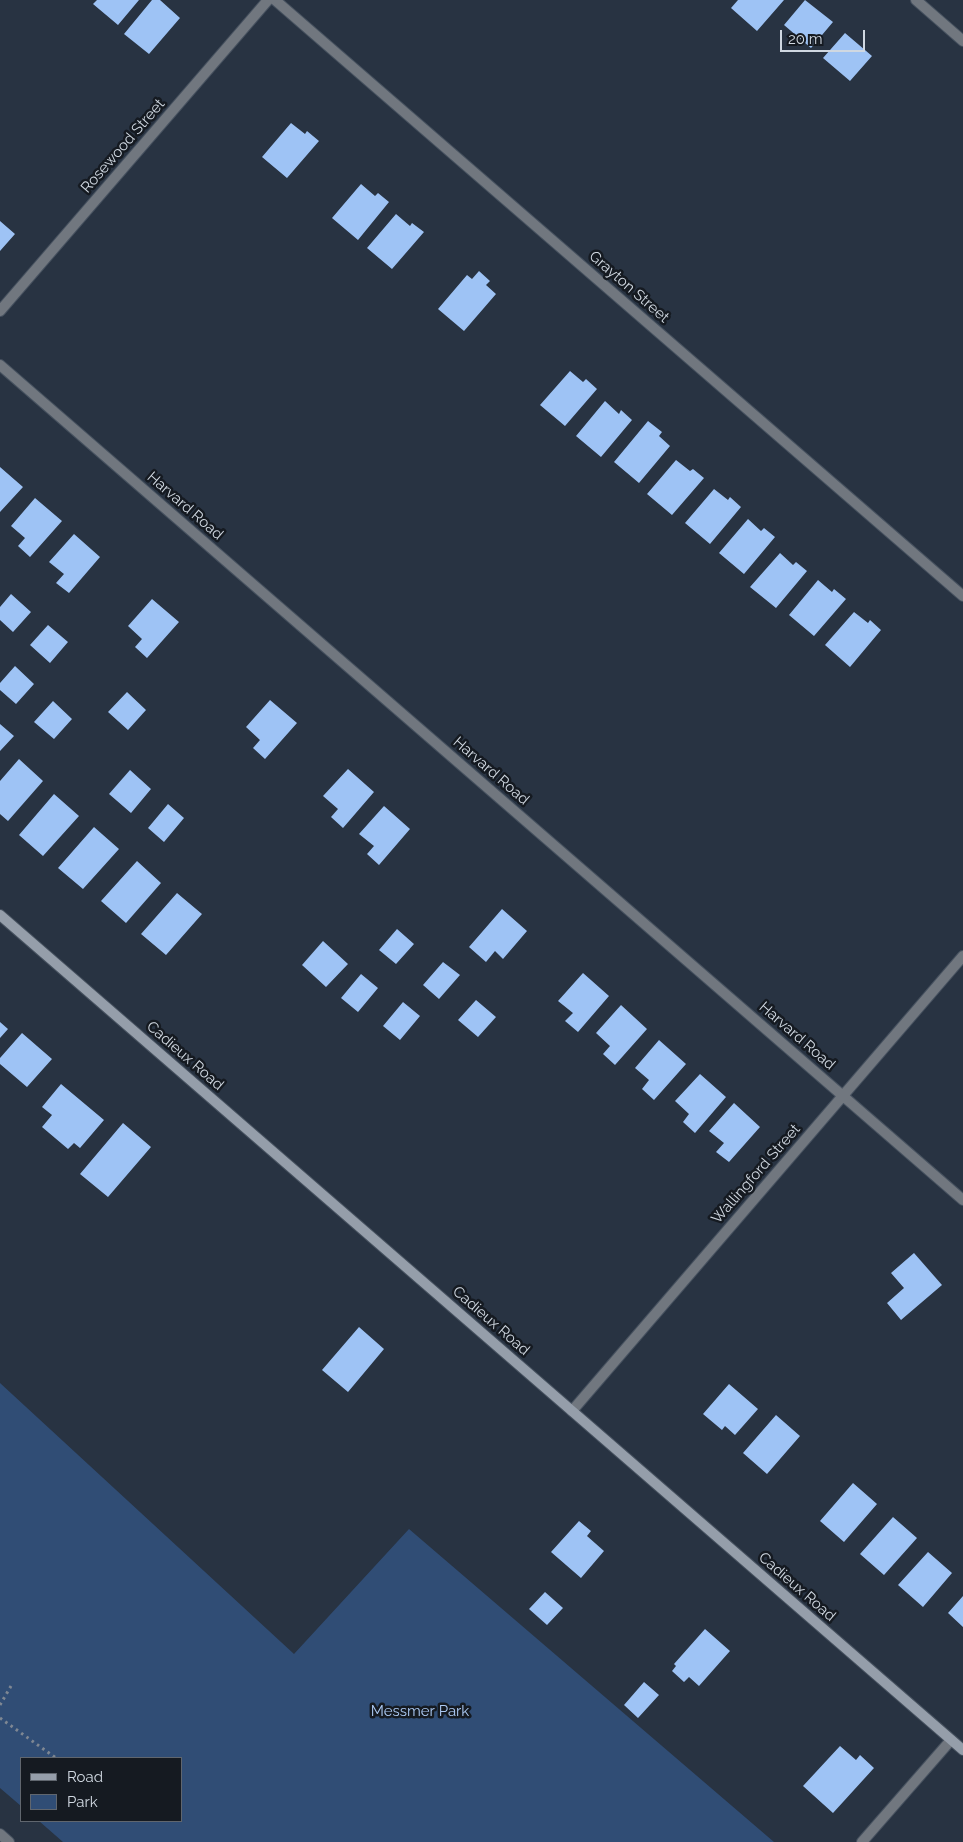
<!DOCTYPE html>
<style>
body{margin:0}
#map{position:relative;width:963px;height:1842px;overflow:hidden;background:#283342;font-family:Raleway,sans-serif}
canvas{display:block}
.legend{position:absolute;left:20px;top:1757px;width:162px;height:65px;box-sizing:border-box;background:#151a21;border:1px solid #60666e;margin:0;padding:6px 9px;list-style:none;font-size:15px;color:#d0d8e1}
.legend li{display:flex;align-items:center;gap:10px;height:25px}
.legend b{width:25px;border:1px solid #60666e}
.scale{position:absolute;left:780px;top:30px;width:85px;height:22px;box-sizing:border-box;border:2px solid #d0d8e1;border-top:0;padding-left:6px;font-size:15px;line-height:18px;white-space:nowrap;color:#d0d8e1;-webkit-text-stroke:4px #151a21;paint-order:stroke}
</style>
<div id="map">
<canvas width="963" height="1842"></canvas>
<ul class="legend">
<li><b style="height:6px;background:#959eaa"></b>Road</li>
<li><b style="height:14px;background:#304d75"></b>Park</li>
</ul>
<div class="scale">20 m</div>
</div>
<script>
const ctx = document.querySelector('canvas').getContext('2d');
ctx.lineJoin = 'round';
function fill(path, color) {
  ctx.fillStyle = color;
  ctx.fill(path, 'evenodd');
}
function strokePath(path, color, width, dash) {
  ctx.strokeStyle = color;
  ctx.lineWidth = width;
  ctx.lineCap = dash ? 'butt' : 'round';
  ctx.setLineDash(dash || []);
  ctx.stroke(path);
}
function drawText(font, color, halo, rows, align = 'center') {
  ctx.font = font + ' Raleway,sans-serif';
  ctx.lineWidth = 5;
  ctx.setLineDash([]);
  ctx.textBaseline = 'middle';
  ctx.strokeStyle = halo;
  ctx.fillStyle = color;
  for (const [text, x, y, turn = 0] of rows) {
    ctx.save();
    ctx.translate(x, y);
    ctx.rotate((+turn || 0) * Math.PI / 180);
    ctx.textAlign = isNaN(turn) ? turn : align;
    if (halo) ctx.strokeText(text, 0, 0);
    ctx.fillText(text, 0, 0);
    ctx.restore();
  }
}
const green = new Path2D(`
 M0,1383L294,1654L409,1529L774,1842H63L39,1821H181V1758H21V1806L0,1788Z`);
const building = new Path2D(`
 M97,0H139L118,25L93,4Z
 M152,0H160L180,18L149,54L124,34Z
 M738,0H784L757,31L731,8Z
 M805,0L833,22L811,48L784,25Z
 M845,33L872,56L850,81L823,58Z
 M291,123L305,134L307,131L319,141L287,178L262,157Z
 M361,184L375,196L378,193L389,202L358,240L332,218Z
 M396,214L410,226L412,223L424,232L392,269L367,248Z
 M0,221L15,234L0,251Z
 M479,271L490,281L486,285L496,294L464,331L438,309L467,275L472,279Z
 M570,371L583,382L586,379L597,389L565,426L540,405Z
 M605,401L619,414L621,410L632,420L601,457L576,436Z
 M648,421L662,432L659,436L670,446L639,483L614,462Z
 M676,460L690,471L693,469L704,478L672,515L647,494Z
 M0,467L23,487L0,512Z
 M714,489L728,500L730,497L741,507L710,544L685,523Z
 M35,498L62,521L30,557L18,546L25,538L11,526Z
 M748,519L761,531L764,528L775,537L744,574L719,553Z
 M74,534L100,557L69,593L56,583L64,574L49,562Z
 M780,553L793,565L796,562L807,571L776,608L750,587Z
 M818,580L832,592L834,589L846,599L814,636L789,615Z
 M11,594L31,612L13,632L0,620V607Z
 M152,599L179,622L147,658L135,647L142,639L128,626Z
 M854,612L868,623L870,620L881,630L850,667L825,645Z
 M48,625L68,642L50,663L30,645Z
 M15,666L34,684L16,704L0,690V683Z
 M127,692L146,710L128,730L108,712Z
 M270,700L297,723L265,759L253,748L260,740L246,727Z
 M53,701L72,719L54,739L34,722Z
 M0,724L14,736L0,751Z
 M19,759L43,781L8,821L0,814V781Z
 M348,769L374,792L343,828L331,817L338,809L323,796Z
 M130,770L151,789L131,813L109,794Z
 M54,794L79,816L43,856L19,835Z
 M168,804L184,818L164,842L148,828Z
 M384,806L410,829L379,865L367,854L374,846L359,834Z
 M94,827L119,849L83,889L58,868Z
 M137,861L161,883L126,923L101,901Z
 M177,893L202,914L166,955L141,934Z
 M502,909L527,931L503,959L495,951L486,962L469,947Z
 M397,929L414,944L396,964L379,950Z
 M323,941L348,964L326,987L302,965Z
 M443,962L460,975L439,999L423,985Z
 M583,973L609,996L578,1032L565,1021L573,1013L558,1001Z
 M361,974L378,988L358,1012L341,998Z
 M476,1000L496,1017L478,1037L458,1020Z
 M403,1002L420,1016L400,1040L383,1026Z
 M621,1005L647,1029L615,1065L603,1054L610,1046L596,1033Z
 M0,1022L8,1029L0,1038Z
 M22,1033L52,1059L27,1087L0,1064V1058Z
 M659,1040L686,1064L654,1100L642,1089L649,1080L635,1068Z
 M700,1074L726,1097L695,1133L683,1122L689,1114L675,1101Z
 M61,1084L104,1120L80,1148L74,1143L68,1149L42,1127L52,1115L42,1107Z
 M734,1103L760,1127L729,1162L716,1152L724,1143L709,1131Z
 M123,1123L151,1147L108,1197L80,1174Z
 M914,1253L942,1285L901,1320L887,1303L904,1288L891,1273Z
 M359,1327L384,1349L348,1392L322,1370Z
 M729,1384L758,1409L735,1435L725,1426L722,1430L703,1414Z
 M776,1415L800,1436L767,1474L743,1453Z
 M853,1483L877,1504L844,1542L820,1521Z
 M893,1517L917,1538L884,1575L860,1554Z
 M579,1521L591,1531L587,1536L604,1551L581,1578L551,1552Z
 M928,1552L952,1573L923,1607L898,1585Z
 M545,1592L563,1608L547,1625L529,1609Z
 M963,1596V1627L948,1613Z
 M705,1629L730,1651L699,1686L689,1677L684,1682L672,1671L676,1666L674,1664Z
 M644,1682L659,1695L638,1718L624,1705Z
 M840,1746L856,1760L860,1755L874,1768L833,1813L803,1786Z`);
const path = new Path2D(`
 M0,1705L11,1686
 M0,1718L56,1758`);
const street = new Path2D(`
 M275,0L963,596
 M916,0L963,41
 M0,311L268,0
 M0,365L963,1200
 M572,1411L963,956
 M0,1834L9,1842
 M862,1842L951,1740`);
const secondary = new Path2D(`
 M0,915L963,1750`);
const streetNames = [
 ["Rosewood Street",123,146,-49],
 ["Grayton Street",629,287,41],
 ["Harvard Road",185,506,41],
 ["Harvard Road",491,771,41],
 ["Harvard Road",797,1036,41],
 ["Cadieux Road",185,1056,41],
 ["Wallingford Street",756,1174,-49],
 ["Cadieux Road",491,1321,41],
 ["Cadieux Road",797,1587,41]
];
const parkNames = [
 ["Messmer Park",420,1711]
];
fill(green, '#304d75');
fill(building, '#9ec3f5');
strokePath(street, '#46515f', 12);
strokePath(secondary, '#46515f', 12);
strokePath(path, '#7e8793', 3, [2.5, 4]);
strokePath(street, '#71777f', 10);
strokePath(secondary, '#959eaa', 10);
drawText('15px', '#d0d8e1', '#151a21', streetNames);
drawText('15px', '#accaf4', '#151a21', parkNames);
</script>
